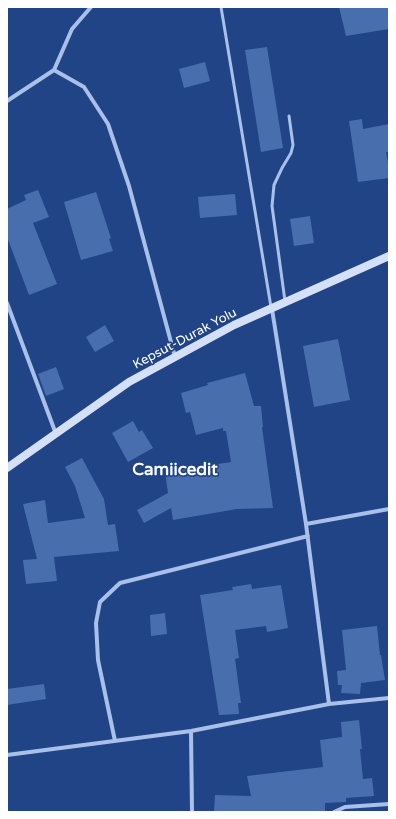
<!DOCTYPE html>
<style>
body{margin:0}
#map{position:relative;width:396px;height:819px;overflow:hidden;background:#204486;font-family:"Varela Round",sans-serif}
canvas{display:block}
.frame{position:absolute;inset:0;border:8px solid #fff;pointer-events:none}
</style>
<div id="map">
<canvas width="396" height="819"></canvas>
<div class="frame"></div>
</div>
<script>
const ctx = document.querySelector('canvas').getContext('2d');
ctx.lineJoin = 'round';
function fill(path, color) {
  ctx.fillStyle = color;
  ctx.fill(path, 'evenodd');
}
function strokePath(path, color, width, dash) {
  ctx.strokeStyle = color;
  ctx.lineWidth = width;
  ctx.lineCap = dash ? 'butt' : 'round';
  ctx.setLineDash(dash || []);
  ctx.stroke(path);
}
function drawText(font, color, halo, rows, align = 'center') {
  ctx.font = font + ' "Varela Round",sans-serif';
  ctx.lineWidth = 3.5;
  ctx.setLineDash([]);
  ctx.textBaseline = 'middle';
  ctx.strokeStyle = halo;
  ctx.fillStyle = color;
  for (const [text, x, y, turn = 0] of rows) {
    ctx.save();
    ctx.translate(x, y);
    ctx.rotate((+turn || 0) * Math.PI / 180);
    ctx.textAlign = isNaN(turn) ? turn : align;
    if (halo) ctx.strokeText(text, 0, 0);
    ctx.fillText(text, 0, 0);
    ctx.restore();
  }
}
const building = new Path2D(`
 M339,7H389V29L346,36Z
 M267,47L283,148L261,152L245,50Z
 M205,62L210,81L184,88L179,69Z
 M362,119L363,129L389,124V152H386L389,168V178L358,182L349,121Z
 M38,190L49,217L33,223L57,284L29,295L7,237V209L26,200L24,195Z
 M96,192L111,238L109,239L113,251L81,260L64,202Z
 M235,194L237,215L200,218L198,197Z
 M310,216L314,243L294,246L290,219Z
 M105,325L114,341L95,352L86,337Z
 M338,339L350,400L314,407L303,346Z
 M56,367L64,389L46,396L38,374Z
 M245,373L254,406H261L263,427H262L273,508L237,509L173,520L171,508L144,523L137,510L168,493L165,472L231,462L226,431H223V428L196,435L190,412L186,413L181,393L208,385L207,383Z
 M133,421L139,432L142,430L153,448L128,462L112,433Z
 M82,458L104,499L108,525L115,524L119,551L54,557L57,581L26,584L23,560L37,559L23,504L45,500L48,523L85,518L75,486L65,467Z
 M251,584L252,589L281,585L288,628L267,632L266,626L235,630L239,658L235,659L241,703H238L239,714L219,715L200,595L233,590L232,587Z
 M165,613L167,634L151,636L150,615Z
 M377,626L380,655H381L385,680L361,683L360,694L341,693L342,685H338L337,671L346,670L342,630Z
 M44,684L46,699L7,705V689Z
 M359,720L362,749H360L363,779L372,778L374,796L346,798V802L325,803V812H214L215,795L251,796L247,776L323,767L320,740L342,737L341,722Z`);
const lane = new Path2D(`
 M221,7L271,307
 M285,301L272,206L274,185L282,168L291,153L293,145L289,116`);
const street = new Path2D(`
 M54,70L84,87L108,124L129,186L175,357
 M7,101L54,70L72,29L91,7
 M7,303L56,434
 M272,309L306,524L329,704
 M306,524L389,509
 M191,731L192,812
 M115,741L98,660L96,623L100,602L120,583L308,536
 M7,755L191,731L329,704L389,698
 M334,812L345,807L389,804`);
const secondary = new Path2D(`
 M7,468L129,382L234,325L389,256`);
const streetNames = [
 ["Kepsut-Durak Yolu",185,339,-28]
];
const districtNames = [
 ["Camiicedit",175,471]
];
fill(building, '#486eae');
strokePath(lane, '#a9c1ea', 3);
strokePath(street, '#a9c1ea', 4);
strokePath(secondary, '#d4e0f8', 8);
drawText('13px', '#fff', '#204486', streetNames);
drawText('bold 17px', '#fff', '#204486', districtNames);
</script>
